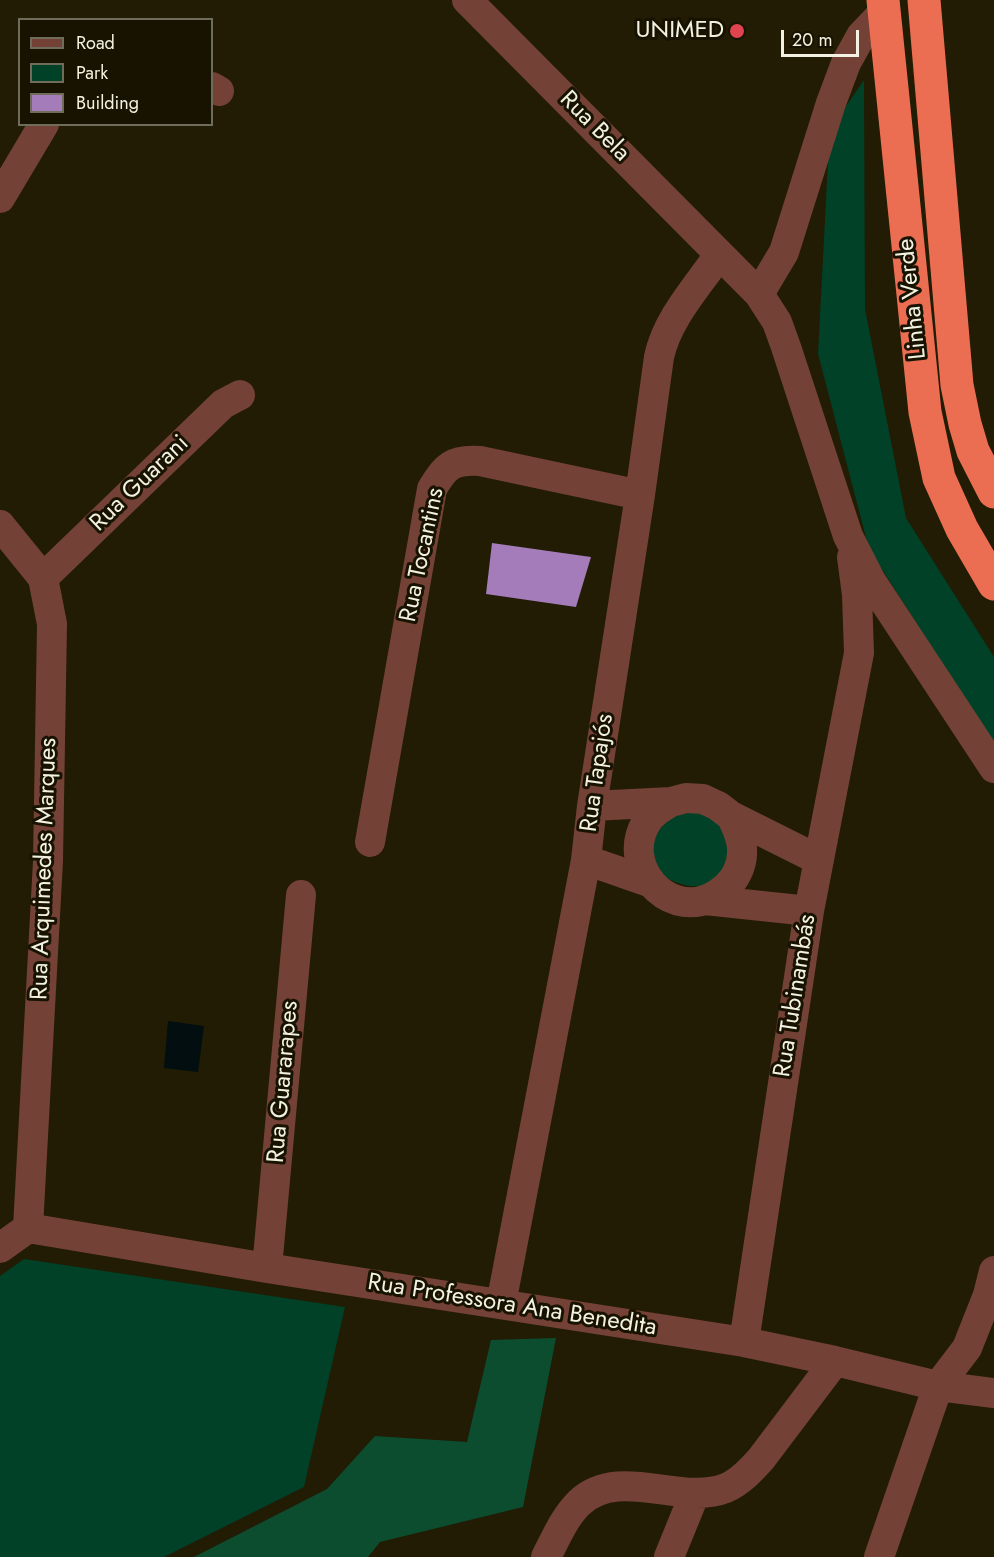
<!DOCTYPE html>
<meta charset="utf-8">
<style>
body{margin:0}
#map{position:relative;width:994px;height:1557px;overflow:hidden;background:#211c03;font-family:Jost,sans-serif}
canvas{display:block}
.legend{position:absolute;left:18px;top:18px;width:195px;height:108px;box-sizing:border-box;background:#181300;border:2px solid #706c5a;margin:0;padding:8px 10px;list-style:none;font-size:18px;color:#f3f1e1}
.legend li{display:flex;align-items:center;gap:12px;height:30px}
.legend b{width:30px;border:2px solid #706c5a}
.scale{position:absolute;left:781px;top:30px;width:78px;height:27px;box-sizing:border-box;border:3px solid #f3f1e1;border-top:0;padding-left:8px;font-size:18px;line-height:21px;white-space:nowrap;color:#f3f1e1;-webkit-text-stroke:4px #181300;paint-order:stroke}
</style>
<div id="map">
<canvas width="994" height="1557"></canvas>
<ul class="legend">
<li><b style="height:8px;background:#734135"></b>Road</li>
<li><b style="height:16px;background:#014127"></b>Park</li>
<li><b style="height:16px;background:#a47cba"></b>Building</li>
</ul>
<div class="scale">20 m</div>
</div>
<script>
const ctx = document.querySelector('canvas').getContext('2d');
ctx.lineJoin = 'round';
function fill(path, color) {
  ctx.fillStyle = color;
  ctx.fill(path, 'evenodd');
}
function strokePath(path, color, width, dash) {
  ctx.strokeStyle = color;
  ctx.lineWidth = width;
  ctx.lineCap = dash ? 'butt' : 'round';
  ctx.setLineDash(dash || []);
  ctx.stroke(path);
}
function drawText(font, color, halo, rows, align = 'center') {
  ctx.font = font + ' Jost,sans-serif';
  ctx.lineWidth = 6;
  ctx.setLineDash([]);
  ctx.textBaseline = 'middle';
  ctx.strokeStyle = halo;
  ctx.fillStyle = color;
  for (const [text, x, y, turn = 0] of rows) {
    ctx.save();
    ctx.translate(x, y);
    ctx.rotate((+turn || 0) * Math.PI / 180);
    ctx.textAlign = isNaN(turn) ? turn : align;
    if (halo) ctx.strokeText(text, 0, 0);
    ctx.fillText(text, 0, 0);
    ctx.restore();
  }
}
const green = new Path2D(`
 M864,80L865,309L906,518L994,657V744L869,549L818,354L829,142L844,109Z
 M689,813H701L723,825L731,855C727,861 724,870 719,876C701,895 676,884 658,873L652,848L657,832L673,815Z
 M24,1259L345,1307L304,1487L164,1557H0V1276Z`);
const forest = new Path2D(`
 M556,1338L523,1507L380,1542L368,1557H194L327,1489L375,1436L467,1442L491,1340Z`);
const water = new Path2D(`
 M168,1021L204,1026L198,1072L164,1068Z`);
const building = new Path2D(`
 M492,543L591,557L576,607L486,594Z`);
const minor = new Path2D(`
 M467,0L759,294L777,322L786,347L848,536L871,581L994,768
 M212,87L219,91
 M0,198L44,124
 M759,294L784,252L831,103L846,63L861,36L884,12
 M0,525L43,578L52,624L48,861L28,1228
 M43,578L223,404L240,395
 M671,802C661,808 652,813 646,823C621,864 665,918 710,898C722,892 731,885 737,873C747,853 741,835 731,816
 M592,806L671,802L686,798L703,799L718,806L731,816L819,860
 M370,842L432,489C445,466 453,459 480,461L640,495
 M586,860L649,882
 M705,900L809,911
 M28,1228L267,1268L744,1342L835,1361L938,1386L994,1393
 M0,1248L28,1228
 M267,1268L301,895
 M501,1304L586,860L592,806L640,495L659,357C667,319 697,287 719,255
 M744,1342L809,911L859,653L857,595L852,557
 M546,1557C556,1538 564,1518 579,1503C619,1465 680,1506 726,1488C740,1482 751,1470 761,1459L835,1361
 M669,1557L695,1493
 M879,1557L938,1386L967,1348L988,1295L994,1271`);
const highway = new Path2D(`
 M883,0L925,412L939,478L962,529L994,584
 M924,0L957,385L965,424L973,451L994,492`);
const markers = [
 [737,31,8,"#e0444e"]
];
const poiNames = [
 ["UNIMED",724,31]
];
const streetNames = [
 ["Rua Bela",594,127,45],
 ["Linha Verde",913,299,-96],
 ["Rua Guarani",140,484,-44],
 ["Rua Tocantins",423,555,-78],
 ["Rua Tapajós",598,773,-82],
 ["Rua Arquimedes Marques",45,869,-88],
 ["Rua Tubinambás",796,996,-81],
 ["Rua Guararapes",284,1082,-85],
 ["Rua Professora Ana Benedita",512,1306,9]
];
fill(green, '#014127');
fill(forest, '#0c4d30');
fill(water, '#020e10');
fill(building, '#a47cba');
strokePath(minor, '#734135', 30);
strokePath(highway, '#eb6e52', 33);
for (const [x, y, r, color] of markers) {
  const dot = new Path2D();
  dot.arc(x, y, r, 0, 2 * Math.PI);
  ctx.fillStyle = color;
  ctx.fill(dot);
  strokePath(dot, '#181300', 2);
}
drawText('24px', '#f3f1e1', '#181300', poiNames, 'right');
drawText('24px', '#f3f1e1', '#181300', streetNames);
</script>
